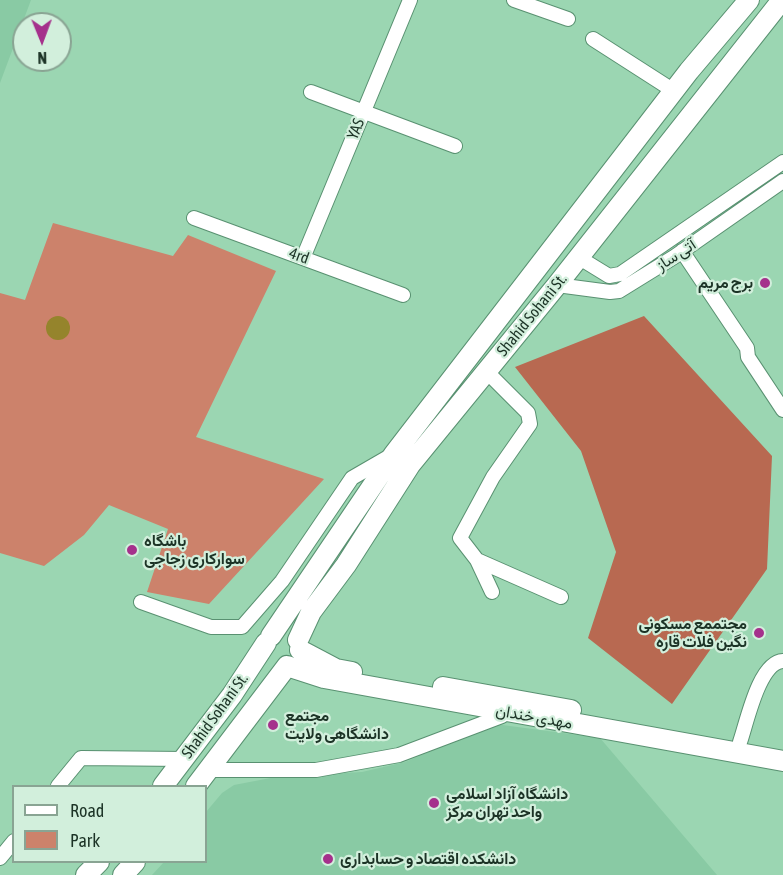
<!DOCTYPE html>
<meta charset="utf-8">
<style>
body{margin:0}
#map{position:relative;width:783px;height:875px;overflow:hidden;background:#9bd6b2;font-family:"Asap Condensed",sans-serif}
canvas{display:block}
.legend{position:absolute;left:12px;top:785px;width:195px;height:78px;box-sizing:border-box;background:#d2efdc;border:2px solid #89a493;margin:0;padding:8px 10px;list-style:none;font-size:18px;color:#1c3326}
.legend li{display:flex;align-items:center;gap:12px;height:30px}
.legend b{width:30px;border:2px solid #89a493}
.north{position:absolute;left:12px;top:12px;width:60px;height:60px;box-sizing:border-box;background:#d2efdc;border:2px solid #89a493;border-radius:50%;rotate:179deg;font-size:16px;font-weight:700;line-height:24px;text-align:center;color:#1c3326}
.north::after{content:'';display:block;margin:auto;width:21px;height:27px;background:#a5318c;clip-path:polygon(50% 0,100% 100%,50% 72%,0 100%)}
</style>
<div id="map">
<canvas width="783" height="875"></canvas>
<ul class="legend">
<li><b style="height:8px;background:#fff"></b>Road</li>
<li><b style="height:16px;background:#cc826b"></b>Park</li>
</ul>
<div class="north">N</div>
</div>
<script>
const ctx = document.querySelector('canvas').getContext('2d');
ctx.lineJoin = 'round';
function fill(path, color) {
  ctx.fillStyle = color;
  ctx.fill(path, 'evenodd');
}
function strokePath(path, color, width, dash) {
  ctx.strokeStyle = color;
  ctx.lineWidth = width;
  ctx.lineCap = dash ? 'butt' : 'round';
  ctx.setLineDash(dash || []);
  ctx.stroke(path);
}
function drawText(font, color, halo, rows, align = 'center') {
  ctx.font = font + ' "Asap Condensed",Vazirmatn,sans-serif';
  ctx.lineWidth = 4.5;
  ctx.setLineDash([]);
  ctx.textBaseline = 'middle';
  ctx.strokeStyle = halo;
  ctx.fillStyle = color;
  for (const [text, x, y, turn = 0] of rows) {
    ctx.save();
    ctx.translate(x, y);
    ctx.rotate((+turn || 0) * Math.PI / 180);
    ctx.textAlign = isNaN(turn) ? turn : align;
    if (halo) ctx.strokeText(text, 0, 0);
    ctx.fillText(text, 0, 0);
    ctx.restore();
  }
}
const built = new Path2D(`
 M0,0H31L0,83Z
 M495,724L600,738L717,875H152L164,862H206V812L222,793L234,785L276,777L362,772L405,762Z`);
const green = new Path2D(`
 M53,223L173,256L188,235L276,271L196,437L324,479L209,604L147,592L168,529L109,505L84,535L44,566L0,553V293L25,300Z`);
const forest = new Path2D(`
 M644,316L772,456L767,569L672,704L588,638L616,552L581,451L515,367Z`);
const water = new Path2D(`
 M46 328a12 12 0 1 1 24 0a12 12 0 1 1-24 0Z`);
const minor = new Path2D(`
 M514,0L568,19
 M593,39L674,91
 M311,92L455,146
 M194,218L403,295
 M682,251L747,348L748,357L783,410
 M578,257L609,276L620,274L783,162
 M303,258L410,0
 M557,285L610,292L619,291L674,257L783,181
 M487,372L528,413L530,424L493,477L460,538L477,560L561,597
 M477,560L492,592
 M141,602L211,627H242L282,581L352,478L390,456
 M740,742C747,722 759,662 783,661
 M209,770H316L399,755L502,716
 M58,786L81,758L185,759
 M0,858L14,841`);
const secondary = new Path2D(`
 M271,636L394,454L689,71L749,0
 M298,640L311,612L346,565L410,465L557,285L782,0
 M300,650L336,669L352,672
 M443,687L571,710
 M163,786L232,695L266,643
 M196,786L287,666L324,678L783,761
 M86,875L99,862
 M123,875L135,862`);
const markers = [
 [765,283,6,"#a5318c"],
 [132,550,6,"#a5318c"],
 [759,633,6,"#a5318c"],
 [273,725,6,"#a5318c"],
 [434,803,6,"#a5318c"],
 [328,859,6,"#a5318c"]
];
const streetNames = [
 ["YAS",356,129,-68],
 ["آتی ساز",676,255,-33],
 ["4rd",299,256,20],
 ["Shahid Sohani St.",532,315,-51],
 ["Shahid Sohani St.",215,716,-54],
 ["مهدی خندان",534,717,10]
];
const poiNames = [
 ["برج مریم",753,283,"right"],
 ["باشگاه",144,541],
 ["سواركاری زجاجی",144,559],
 ["مجتممع مسکونی",747,624,"right"],
 ["نگین فلات قاره",747,642,"right"],
 ["مجتمع",285,716],
 ["دانشگاهی ولایت",285,734],
 ["دانشگاه آزاد اسلامی",446,794],
 ["واحد تهران مرکز",446,812],
 ["دانشکده اقتصاد و حسابداری",340,859]
];
fill(built, '#89caa4');
fill(green, '#cc826b');
fill(forest, '#b86951');
fill(water, '#95842c');
strokePath(minor, '#599171', 16);
strokePath(secondary, '#599171', 22);
strokePath(minor, '#fff', 14);
strokePath(secondary, '#fff', 20);
for (const [x, y, r, color] of markers) {
  const dot = new Path2D();
  dot.arc(x, y, r, 0, 2 * Math.PI);
  ctx.fillStyle = color;
  ctx.fill(dot);
  strokePath(dot, '#d2efdc', 2);
}
drawText('16px', '#1c3326', '#d2efdc', streetNames);
drawText('bold 16px', '#1c3326', '#d2efdc', poiNames, 'left');
</script>
